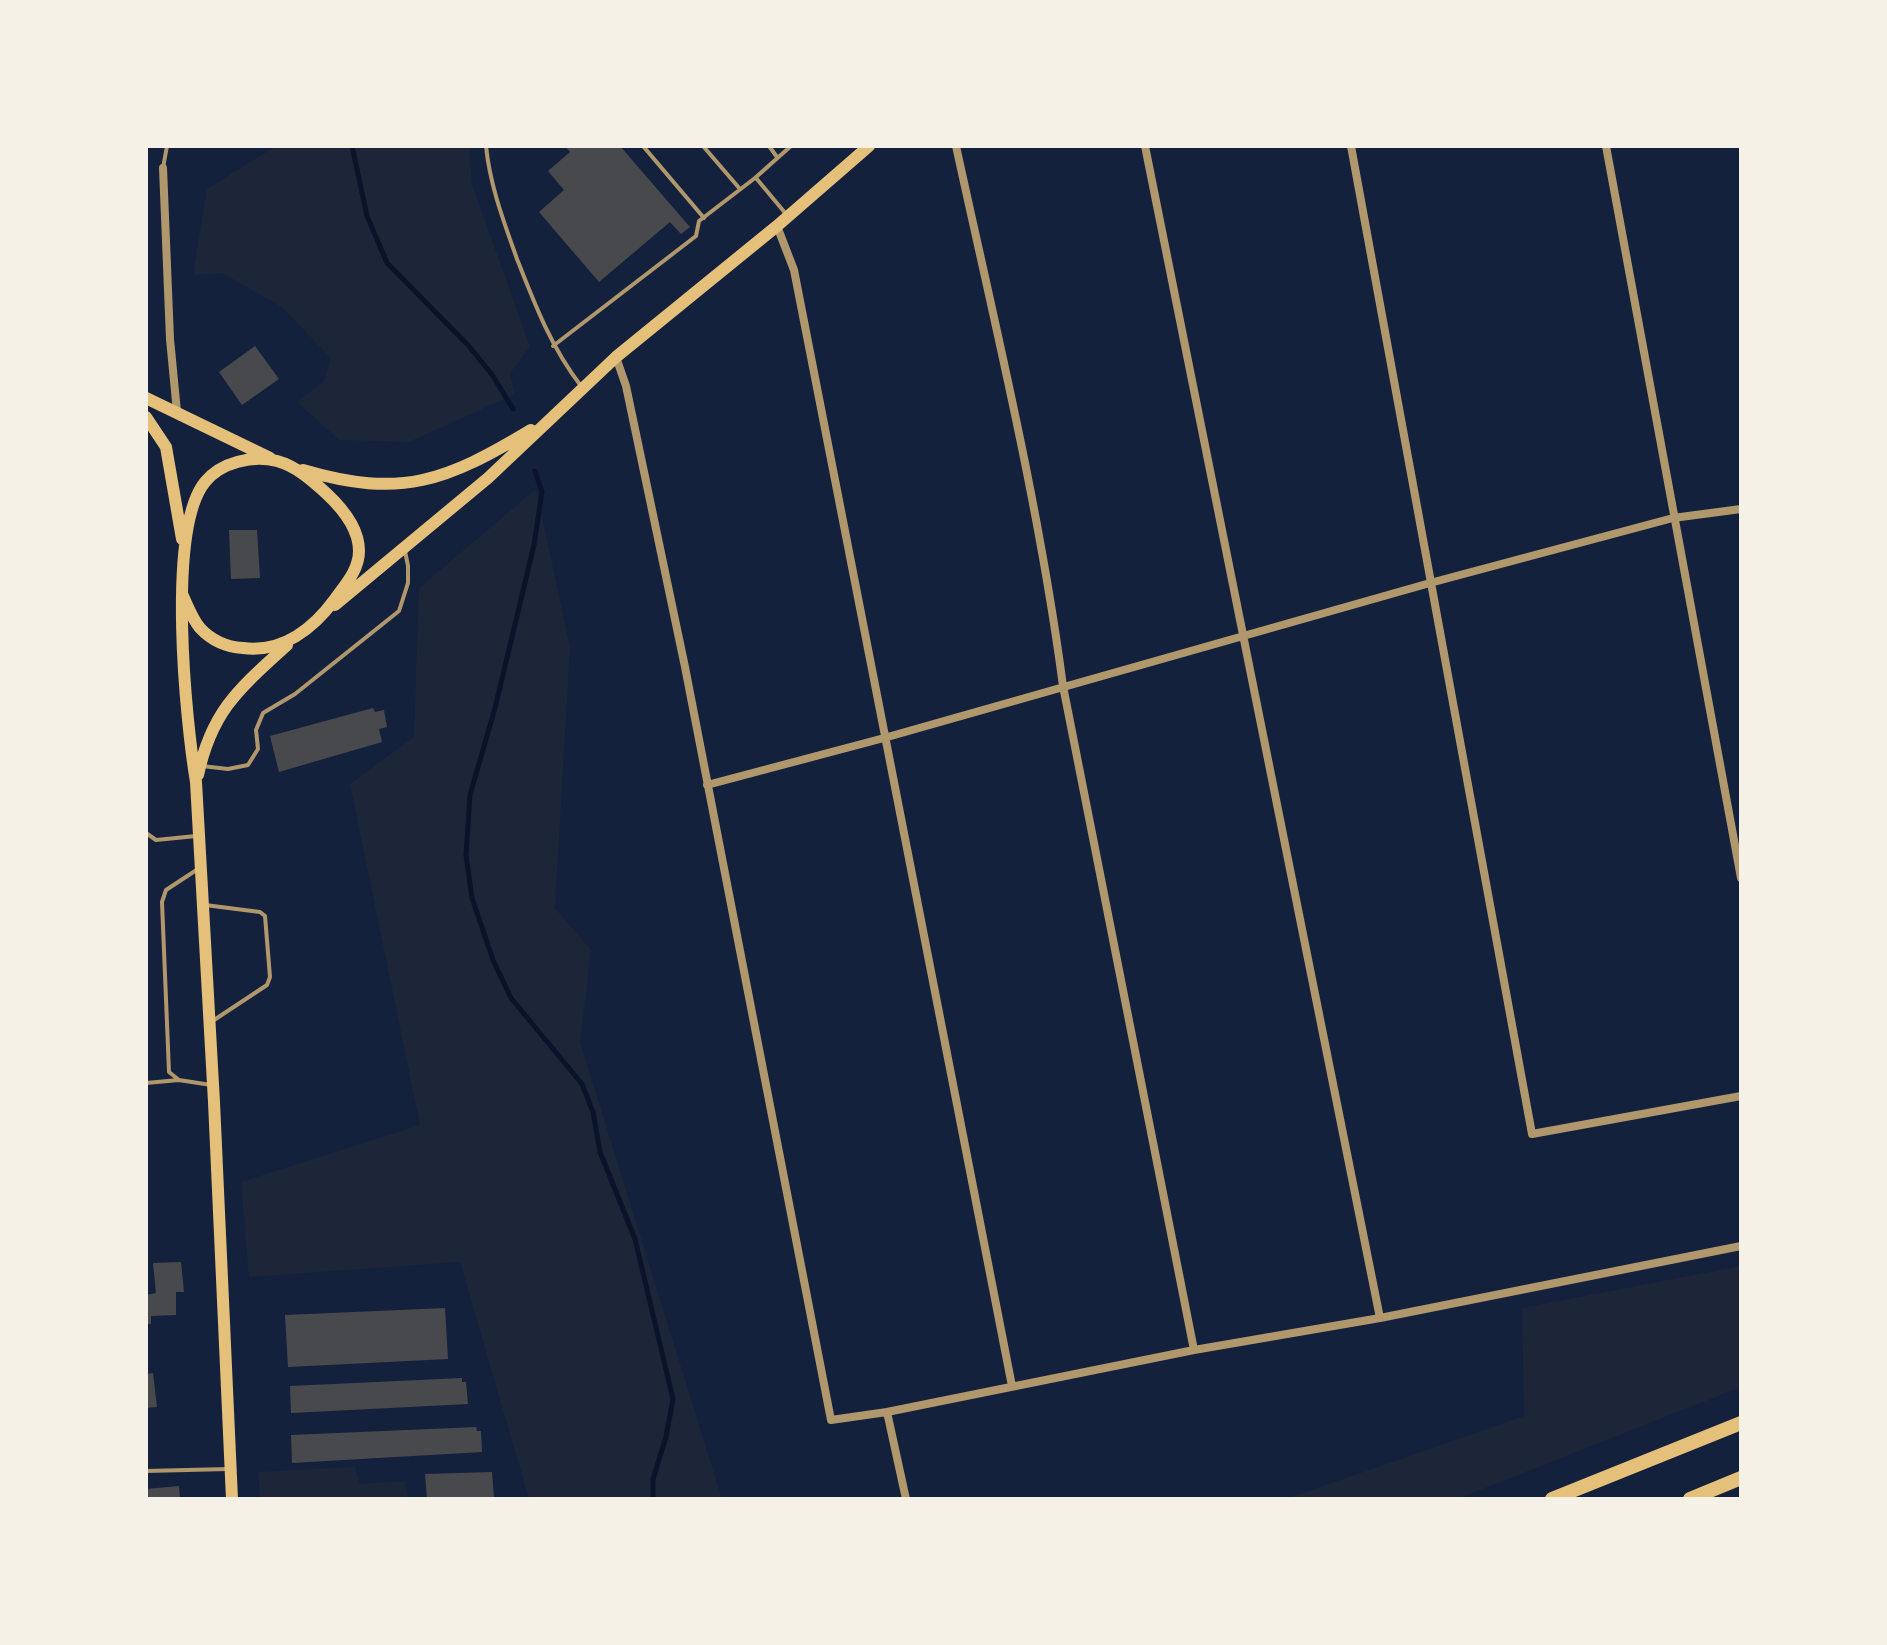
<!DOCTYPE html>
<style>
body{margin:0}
#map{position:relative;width:1887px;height:1645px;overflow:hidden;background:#14213d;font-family:"Sofia Sans Condensed",sans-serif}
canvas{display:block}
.frame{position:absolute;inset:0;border:148px solid #f6f1e7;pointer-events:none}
</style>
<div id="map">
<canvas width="1887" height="1645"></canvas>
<div class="frame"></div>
</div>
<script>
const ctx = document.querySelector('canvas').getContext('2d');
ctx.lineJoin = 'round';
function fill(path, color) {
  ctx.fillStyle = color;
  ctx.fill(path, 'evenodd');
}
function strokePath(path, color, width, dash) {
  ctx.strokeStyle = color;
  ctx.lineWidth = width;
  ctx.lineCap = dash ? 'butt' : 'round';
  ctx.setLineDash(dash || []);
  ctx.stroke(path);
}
const green = new Path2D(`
 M276,146H469L472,184L530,347L510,373L515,394L409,442L339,440L297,402L324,381L331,358L282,307L222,273L193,275L207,189Z
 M536,489L570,647L555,908L591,950L580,1042L722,1499H529L460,1262L249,1277L241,1182L420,1125L350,784L414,737L419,588Z
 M1741,1266V1387L1457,1499H1286L1524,1416L1522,1308Z
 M355,1467L360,1484L405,1481L408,1499H260L258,1472Z`);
const stream = new Path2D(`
 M352,146L367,216L387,263L468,345L493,376L513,409
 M535,471L542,492L534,545L495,708L470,795L466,855L472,898L493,960L511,998L582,1084L593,1112L600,1152L635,1239L673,1399L666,1437L653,1479V1499`);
const building = new Path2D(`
 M565,146H620L690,227L681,234L670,222L599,282L539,212L564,190L548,171L570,152Z
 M255,346L279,379L242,405L219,372Z
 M229,530H257L260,578L231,579Z
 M373,708L375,712L384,710L387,727L379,729L382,742L279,772L270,736Z
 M181,1262L184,1292H176V1315L151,1316V1324H146V1295L156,1293L153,1263Z
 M445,1308L448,1359L288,1367L285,1315Z
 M153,1373L157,1407L146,1408V1374Z
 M462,1378V1382H466L468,1404L291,1413L290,1386Z
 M476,1427L477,1431H481L482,1452L292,1463L291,1435Z
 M492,1472L494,1498L427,1499L425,1474Z
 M179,1486L180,1499H146V1489Z`);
const service = new Path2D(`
 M486,146C490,186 504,222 517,259C535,305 551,347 581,386
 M643,146L704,218
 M703,146L740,189
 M769,146L777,157
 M163,168L167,146
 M756,178L786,214
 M553,346L696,236L699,221L755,178L791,146
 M202,766L228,769L248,765L258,749L256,730L263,713L295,694L399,611L408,583V566L405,551
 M146,833L156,840L196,836
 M198,869L166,890L162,902L169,1072L179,1080L211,1085
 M205,905L260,912L265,916L270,977L267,985L211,1022
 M146,1083L179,1080
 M146,1471L228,1469`);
const minor = new Path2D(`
 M956,146C995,325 1039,504 1063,686L1194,1350
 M1145,146L1380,1318
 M1351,146L1532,1134L1741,1096
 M1606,146L1741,878
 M163,168L170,339L177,412
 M777,226L794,270L1012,1386
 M616,357L626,386L685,667L831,1420L887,1412L1194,1350L1380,1318L1741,1246
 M707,785L884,738L1430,583L1673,518L1741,509
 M887,1412L906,1499`);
const primary = new Path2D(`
 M146,398L270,458
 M146,417L166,447L182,539
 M303,470C402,499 446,481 531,430
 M183,596C188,607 193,620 200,628C212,641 227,647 243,648C282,653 313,629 335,599C345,585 359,570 359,551C359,529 343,509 327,494C313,481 296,466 277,461C253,455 221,462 205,482C166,530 186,722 196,782L214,1102L232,1499
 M335,605L488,478L616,357L777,226L869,146
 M198,775C212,710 240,688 287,645`);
const motorway = new Path2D(`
 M1552,1499L1741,1423
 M1690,1499L1741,1478`);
fill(green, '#1d2539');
strokePath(stream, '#0b132b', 5);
fill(building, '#48494c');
strokePath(service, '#b1986c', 4);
strokePath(minor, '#b1986c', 8);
strokePath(primary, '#e5c07b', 12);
strokePath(motorway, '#e5c07b', 14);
</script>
